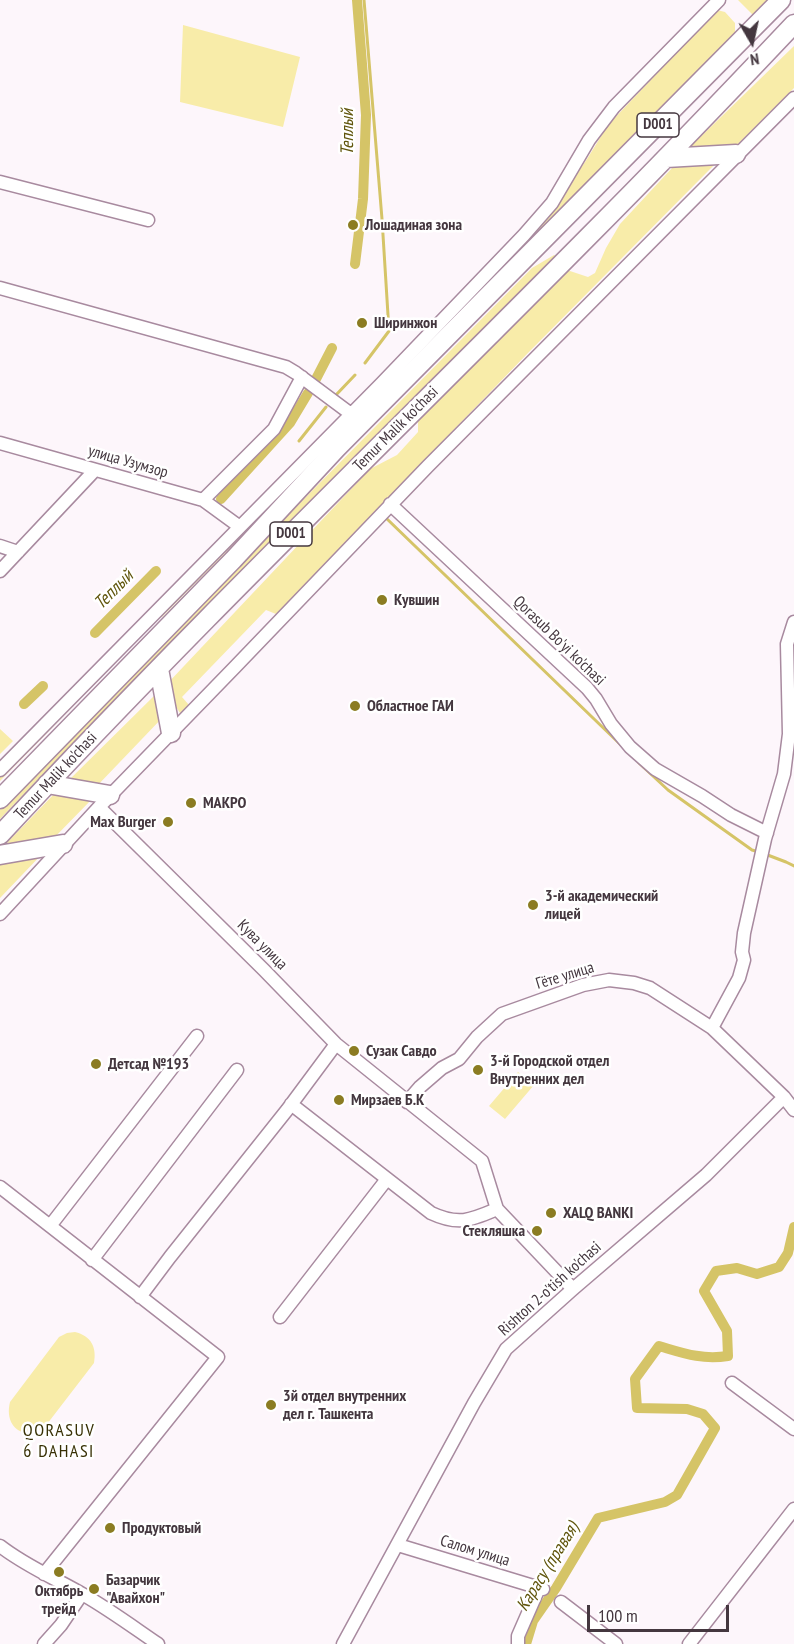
<!DOCTYPE html>
<meta charset="utf-8">
<style>
body{margin:0}
#map{position:relative;width:794px;height:1644px;overflow:hidden;background:#fdf6fb;font-family:"PT Sans Narrow",sans-serif}
canvas{display:block}
.north{position:absolute;left:722px;top:12px;width:60px;height:60px;-webkit-text-stroke:4px #fff;paint-order:stroke;rotate:171deg;font-size:16px;font-weight:700;line-height:24px;text-align:center;color:#44373f}
.north::after{content:'';display:block;margin:auto;width:21px;height:27px;background:#44373f;clip-path:polygon(50% 0,100% 100%,50% 72%,0 100%)}
.scale{position:absolute;left:587px;top:1605px;width:142px;height:27px;box-sizing:border-box;border:3px solid #44373f;border-top:0;padding-left:8px;font-size:18px;line-height:21px;white-space:nowrap;color:#44373f;-webkit-text-stroke:4px #fff;paint-order:stroke}
</style>
<div id="map">
<canvas width="794" height="1644"></canvas>
<div class="north">N</div>
<div class="scale">100 m</div>
</div>
<script>
const ctx = document.querySelector('canvas').getContext('2d');
ctx.lineJoin = 'round';
function fill(path, color) {
  ctx.fillStyle = color;
  ctx.fill(path, 'evenodd');
}
function strokePath(path, color, width, dash) {
  ctx.strokeStyle = color;
  ctx.lineWidth = width;
  ctx.lineCap = dash ? 'butt' : 'round';
  ctx.setLineDash(dash || []);
  ctx.stroke(path);
}
function drawText(font, color, halo, rows, align = 'center') {
  ctx.font = font + ' "PT Sans Narrow",sans-serif';
  ctx.lineWidth = 5;
  ctx.setLineDash([]);
  ctx.textBaseline = 'middle';
  ctx.strokeStyle = halo;
  ctx.fillStyle = color;
  for (const [text, x, y, turn = 0] of rows) {
    ctx.save();
    ctx.translate(x, y);
    ctx.rotate((+turn || 0) * Math.PI / 180);
    ctx.textAlign = isNaN(turn) ? turn : align;
    if (halo) ctx.strokeText(text, 0, 0);
    ctx.fillText(text, 0, 0);
    ctx.restore();
  }
}
const green = new Path2D(`
 M738,0H768L753,15Z
 M717,10L725,12L735,23V35L459,316L450,317L543,223L587,159L608,125Z
 M183,25L300,57L283,127L180,102Z
 M794,46V88L731,151H686Z
 M719,160L526,355L276,614L266,610L182,697L189,705L180,713L171,699L167,684L370,469L397,455L418,432V419L564,269L588,277L595,273L606,248L620,224L673,167Z
 M554,255L556,256L60,756L0,819V810L57,749L532,268Z
 M326,443L325,452L162,617L158,613Z
 M131,639L135,643L0,781V774Z
 M157,693L164,716L96,787L68,781Z
 M0,729L13,741L0,754Z
 M56,792L94,797L51,841L2,848Z
 M43,853L1,897L0,898V859Z
 M518,1072L534,1085L505,1119L489,1106Z
 M75,1332C91,1336 97,1347 94,1363L44,1428C22,1441 4,1426 10,1402L59,1337L67,1333Z`);
const stream = new Path2D(`
 M364,0L382,219L389,331L365,363
 M335,396L355,375
 M299,441L326,407
 M386,518L622,746
 M639,763L668,790L752,850L759,852
 M765,854L786,862L794,866`);
const canal = new Path2D(`
 M355,264L363,199L366,115L357,0
 M316,379L332,348
 M221,499L290,423L308,393
 M95,633L156,571
 M24,704L43,686
 M526,1644L533,1621L556,1588L598,1518L665,1502L677,1495L715,1428L703,1414L687,1409L637,1408L635,1379L659,1346C683,1353 701,1360 728,1356L727,1331L704,1291L716,1271L737,1268L757,1274L779,1267L788,1253L794,1227`);
const minor = new Path2D(`
 M0,182L148,220
 M0,288L286,367L296,373L351,414
 M0,443L203,500L240,527
 M203,500L274,429L302,377
 M390,504L587,688L596,699L611,724L630,747L655,769L702,796L731,815L767,833
 M0,546L18,552
 M0,571L95,470
 M0,770L382,383L524,235L552,203L589,140L614,107L719,0
 M99,807L264,970L336,1044L482,1161L497,1209L573,1289
 M0,914L99,807L235,667L428,466L794,98
 M712,1028L739,978L744,960L742,952L744,933L765,839L784,774L789,734L787,644L794,622
 M407,1102L420,1087L442,1068L459,1059L477,1037L502,1014L583,985L609,980L634,983L650,988L712,1028L784,1097L794,1110
 M291,1104L431,1213C459,1226 471,1220 497,1209
 M0,1187L218,1357L44,1574
 M50,1226L197,1036
 M92,1260L237,1070
 M140,1297L170,1257L287,1110L336,1044
 M280,1317L387,1179
 M732,1383L794,1429
 M398,1545L543,1589
 M0,1546C27,1567 55,1578 84,1595C110,1610 133,1627 158,1644
 M561,1602L616,1644
 M44,1644L61,1625L82,1594
 M343,1644L474,1403L506,1349L573,1289L706,1175L784,1097
 M518,1644V1636L539,1588
 M689,1644L794,1509`);
const highway = new Path2D(`
 M666,158L736,154
 M159,669L171,733
 M47,784L110,795
 M0,799L233,560L337,448L781,0
 M0,835C190,630 391,436 588,237C658,167 726,96 794,24
 M0,855L63,844`);
const markers = [
 [353,225,6,"#8b7c22"],
 [362,323,6,"#8b7c22"],
 [382,600,6,"#8b7c22"],
 [355,706,6,"#8b7c22"],
 [191,803,6,"#8b7c22"],
 [168,822,6,"#8b7c22"],
 [533,905,6,"#8b7c22"],
 [354,1051,6,"#8b7c22"],
 [96,1064,6,"#8b7c22"],
 [478,1070,6,"#8b7c22"],
 [339,1100,6,"#8b7c22"],
 [551,1213,6,"#8b7c22"],
 [537,1231,6,"#8b7c22"],
 [271,1405,6,"#8b7c22"],
 [110,1528,6,"#8b7c22"],
 [59,1572,6,"#8b7c22"],
 [94,1589,6,"#8b7c22"]
];
const shields = [
 [658,125,42],
 [291,534,42]
];
const shieldNames = [
 ["D001",658,125],
 ["D001",291,534]
];
const poiNames = [
 ["Лошадиная зона",365,225],
 ["Ширинжон",374,323],
 ["Кувшин",394,600],
 ["Областное ГАИ",367,706],
 ["МАКРО",203,803],
 ["Max Burger",156,822,"right"],
 ["3-й академический",545,896],
 ["лицей",545,914],
 ["Сузак Савдо",366,1051],
 ["3-й Городской отдел",490,1061],
 ["Внутренних дел",490,1079],
 ["Детсад №193",108,1064],
 ["Мирзаев Б.К",351,1100],
 ["XALQ BANKI",563,1213],
 ["Стекляшка",525,1231,"right"],
 ["3й отдел внутренних",283,1396],
 ["дел г. Ташкента",283,1414],
 ["Продуктовый",122,1528],
 ["Базарчик",106,1580],
 ["\"Авайхон\"",106,1598],
 ["Октябрь",59,1591,"center"],
 ["трейд",59,1609,"center"]
];
const streetNames = [
 ["Temur Malik ko'chasi",396,429,-45],
 ["улица Узумзор",128,462,16],
 ["Qorasub Bo'yi ko'chasi",559,641,44],
 ["Temur Malik ko'chasi",56,776,-47],
 ["Кува улица",262,945,45],
 ["Гёте улица",565,976,-17],
 ["Rishton 2-o'tish ko'chasi",550,1289,-42],
 ["Салом улица",475,1551,17]
];
const waterNames = [
 ["Теплый",348,132,-90],
 ["Теплый",114,590,-45],
 ["Карасу (правая)",548,1567,-58]
];
const neighbourhoodNames = [
 ["QORASUV",59,1431],
 ["6 DAHASI",59,1452]
];
fill(green, '#f8eca9');
strokePath(stream, '#d5c467', 3);
strokePath(canal, '#d5c467', 10);
strokePath(minor, '#a88a9f', 15);
strokePath(highway, '#a88a9f', 21);
strokePath(minor, '#fff', 12);
strokePath(highway, '#fff', 18);
for (const [x, y, r, color] of markers) {
  const dot = new Path2D();
  dot.arc(x, y, r, 0, 2 * Math.PI);
  ctx.fillStyle = color;
  ctx.fill(dot);
  strokePath(dot, '#fff', 2);
}
for (const [x, y, w] of shields) {
  const box = new Path2D();
  box.roundRect(x - w / 2, y - 12, w, 24, 4.5);
  ctx.fillStyle = '#fff';
  ctx.fill(box);
  strokePath(box, '#44373f', 1.5);
}
drawText('bold 15px', '#44373f', null, shieldNames);
drawText('bold 16px', '#44373f', '#fff', poiNames, 'left');
drawText('16px', '#44373f', '#fff', streetNames);
drawText('italic 18px', '#60550c', '#fff', waterNames);
ctx.letterSpacing = '1.5px';
drawText('18px', '#383105', '#fff', neighbourhoodNames);
ctx.letterSpacing = '0px';
</script>
